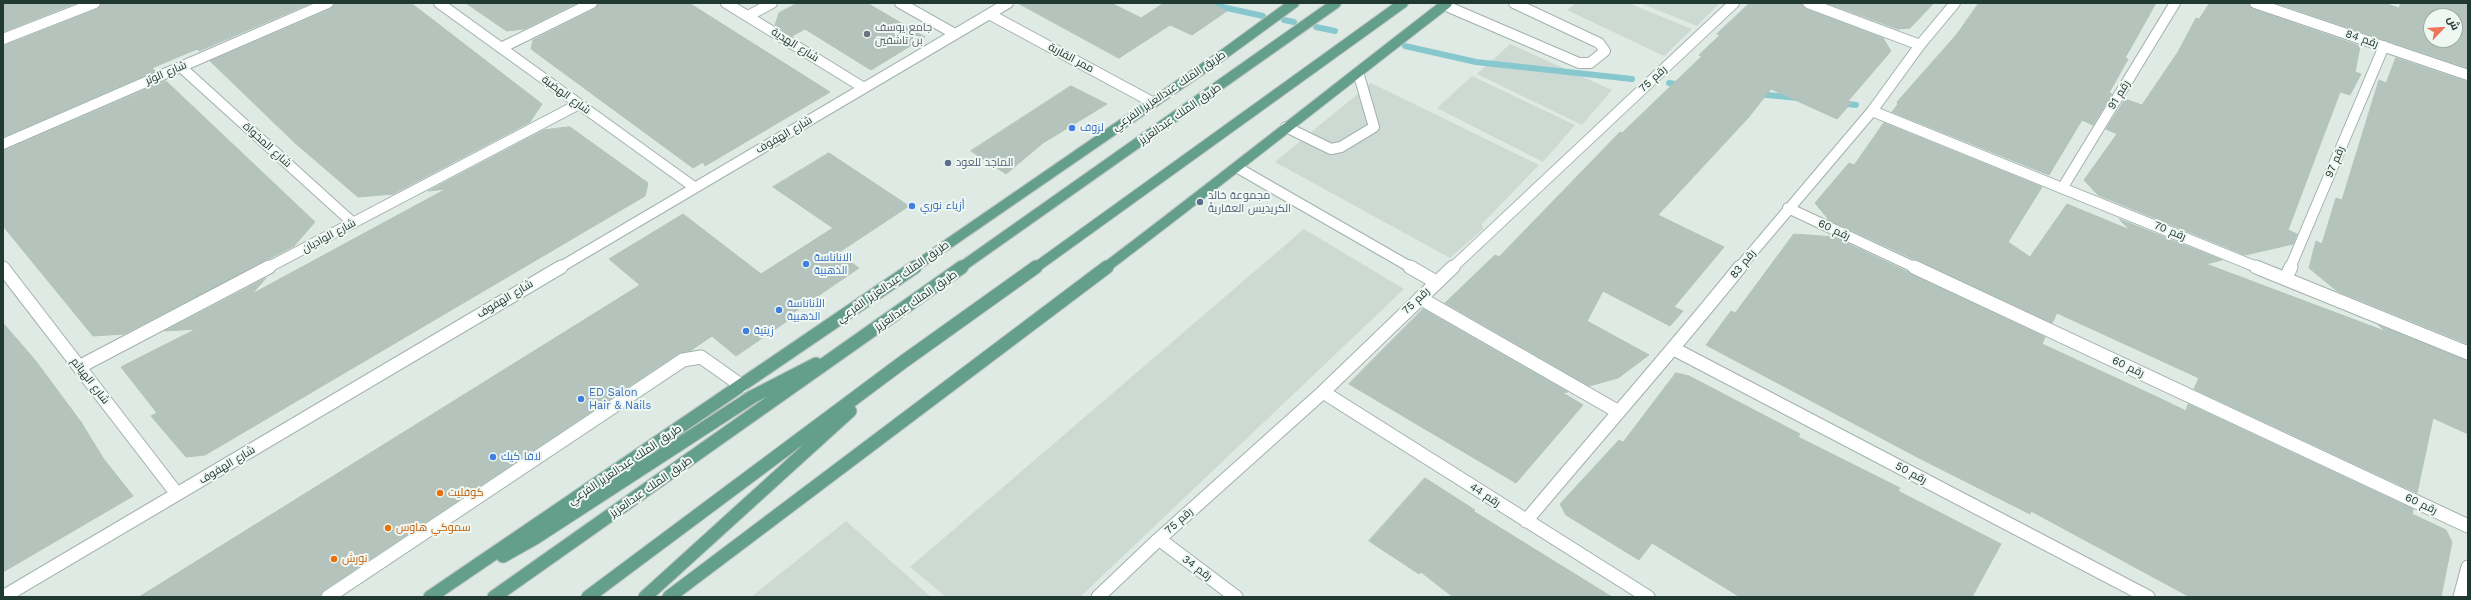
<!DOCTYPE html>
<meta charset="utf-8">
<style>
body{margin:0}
#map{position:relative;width:2471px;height:600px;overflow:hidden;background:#dfeae4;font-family:"Work Sans",Cairo,sans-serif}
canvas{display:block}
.frame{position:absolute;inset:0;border:4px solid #203931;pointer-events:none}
.north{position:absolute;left:2423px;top:8px;width:40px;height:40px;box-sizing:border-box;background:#eff7f2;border:1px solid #9caba5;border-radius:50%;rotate:65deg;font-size:11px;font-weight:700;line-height:16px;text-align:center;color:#203931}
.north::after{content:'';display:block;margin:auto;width:14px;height:18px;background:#ef7458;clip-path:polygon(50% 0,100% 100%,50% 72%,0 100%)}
</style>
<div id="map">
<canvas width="2471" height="600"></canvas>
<div class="frame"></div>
<div class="north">ش</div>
</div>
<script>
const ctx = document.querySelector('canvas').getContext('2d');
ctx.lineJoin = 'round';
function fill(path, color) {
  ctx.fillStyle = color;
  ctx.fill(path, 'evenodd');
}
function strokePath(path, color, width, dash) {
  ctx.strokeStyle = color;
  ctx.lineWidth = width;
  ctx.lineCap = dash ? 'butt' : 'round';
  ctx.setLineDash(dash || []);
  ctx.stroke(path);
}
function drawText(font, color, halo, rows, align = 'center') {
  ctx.font = font + ' "Work Sans",Cairo,sans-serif';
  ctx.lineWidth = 4;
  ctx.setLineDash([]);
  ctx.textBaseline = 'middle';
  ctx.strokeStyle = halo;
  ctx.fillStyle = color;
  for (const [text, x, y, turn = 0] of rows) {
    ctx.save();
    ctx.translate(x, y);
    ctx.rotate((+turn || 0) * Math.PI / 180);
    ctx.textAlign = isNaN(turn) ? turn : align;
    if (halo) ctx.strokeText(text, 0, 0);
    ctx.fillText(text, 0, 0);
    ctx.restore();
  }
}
const built = new Path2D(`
 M1576,3H1628L1692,29L1664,56L1567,10Z
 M1640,3H1720L1697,26Z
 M1510,44L1612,90L1582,125L1477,74Z
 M1472,76L1575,125L1543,162L1437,108Z
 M1371,83L1539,165L1482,224L1483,229L1450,258L1275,162Z
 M1304,229L1404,289L1080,597H946L910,567Z
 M846,521L931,597H751Z`);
const stream = new Path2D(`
 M1204,3L1263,16
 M1284,20L1294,22
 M1316,27L1335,31
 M1405,46L1476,62L1632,79
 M1669,83L1681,85
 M1757,94L1798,98
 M1840,103L1856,105`);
const building = new Path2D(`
 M3,3H76L3,32Z
 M102,3H311L199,51L197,49L152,68L155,71L3,137V46L97,9Z
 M335,3H411L542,104L530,122L393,194L358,197L295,143L210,61L331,9Z
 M466,3H577L524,29L507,31Z
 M599,3H689L830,92L705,166L703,162L693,168L531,49L533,40L595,9Z
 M798,3H867L925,37L871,70L805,29L792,36L775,25L779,13Z
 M1018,3H1111L1141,18L1164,3H1210L1227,11L1192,35L1170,25L1119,58Z
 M1750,3H1801L1806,9L1883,38L1891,51L1848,101L1852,102L1837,119L1771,89L1748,118L1658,215L1724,247L1674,307L1683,311L1670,326L1603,291L1587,321L1649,355L1618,378L1589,386L1445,303L1495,255L1499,257L1620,132L1622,133L1702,56L1699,55L1720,35L1717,34Z
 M1827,3H1934L1910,28L1898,29Z
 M1979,3H2156L2125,58L2128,59L2109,93L2112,94L2093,125L2082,120L2049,175L1892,112L1898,104L1897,102L1957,34Z
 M2210,3H2248L2253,9L2360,46L2355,72L2361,74L2350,95L2340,92L2288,230L2297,234L2293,244L2245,255L2098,195L2084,180L2117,134L2106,129L2125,99L2142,105L2178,52L2196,18L2199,19Z
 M2276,3H2384L2399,8L2401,3H2468V68ZM2431,16H2455V40H2431Z
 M2396,58L2468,82V344L2337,291L2309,268L2316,241L2322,244L2336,198L2342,200L2379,80L2386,83Z
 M166,81L315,222L294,246L124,334L93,336L3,226V151Z
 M1071,86L1107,104L1043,143L1006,174L971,151Z
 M1884,123L2042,187L2008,242L2030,257L2067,204L2130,230L2119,219L2222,260L2206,264L2387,332L2378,325L2468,361V434L2433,418L2417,493L2194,389L2199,378L2057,313L2052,323L1829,220L1815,203L1849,163L1854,165Z
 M570,127L648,183L645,196L205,455L186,457L151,416L157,413L121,367L196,329L165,331L266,278L252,294L446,189L428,191L544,130Z
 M829,153L909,206L838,253L859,268L793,313L796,315L736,356L712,336L690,351L679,353L324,590L320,597H139L640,285L609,259L683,214L761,274L833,228L773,187Z
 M1794,234L1834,237L2045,337L2042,344L2155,396L2186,411L2188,404L2413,509L2412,514L2446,530L2452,542L2441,597H2190L2031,511L2030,514L1919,458L1706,345L1731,311L1735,313Z
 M1423,309L1568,392L1563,393L1583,405L1516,483L1349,384Z
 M3,323L35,360L81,422L103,458L133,496L3,572Z
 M1676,373L1689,376L1800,434L1798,437L1900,488L1898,491L2001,544L1972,597H1740L1652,543L1639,560L1566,515L1560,504L1619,440L1623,442Z
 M1425,478L1475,510L1473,511L1612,597H1453L1421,572L1419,574L1369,541Z`);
const minorFar1 = new Path2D(`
 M439,3L694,187
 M726,3L864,88
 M900,3L955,34
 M1808,3L1920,45
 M2255,3L2468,75
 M1444,5L1579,63H1590L1605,51L1599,43L1514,3
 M989,14L1152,102
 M748,16L772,3
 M3,39L95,3
 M501,48L592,3
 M181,67L353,223
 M1872,111L2259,268
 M1286,127L1331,149L1341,147L1374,127L1358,72
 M3,144L328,3
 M1238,168L1412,268
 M2063,187L2175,3
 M1788,208L1916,268
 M267,268L579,104
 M559,268L1008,3
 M1452,268L1734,3
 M1739,268L1872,111L1920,45L1955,3
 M2290,268L2384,46`);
const minor = new Path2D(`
 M1410,267L1436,282
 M1914,267L2468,526
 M2256,267L2468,353
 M3,268L177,494
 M2286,278L2291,267
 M1420,298L1617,411
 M1674,349L2148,597
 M79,367L269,267
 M1323,392L1648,597
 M1526,521C1597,436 1671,353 1740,267
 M1159,539L1236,597
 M3,597L561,267
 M328,597L683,360L701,357L742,386
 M1098,597L1159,539L1323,392L1453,267
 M2460,597L2468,567`);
const majorFar1 = new Path2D(`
 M913,268L1224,54L1294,3
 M960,268L1336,3
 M1035,268L1403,3
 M1105,268C1220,181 1333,91 1447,3`);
const major = new Path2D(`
 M503,556L535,538L752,397L816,364
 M430,597L915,267
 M494,597L962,267
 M588,597L903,362L1036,267
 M645,597L850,411
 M669,597L1107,267`);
const markers = [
 [867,34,4,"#6b7280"],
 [1072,128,4,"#3f7fe0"],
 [948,163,4,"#5c6f8a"],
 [1200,202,4,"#5c6f8a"],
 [912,206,4,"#3f7fe0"],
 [806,264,4,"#3f7fe0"],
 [779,310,4,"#3f7fe0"],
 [746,331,4,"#3f7fe0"],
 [581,399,4,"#3f7fe0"],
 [493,457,4,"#3f7fe0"],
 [440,493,4,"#e8710a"],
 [388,528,4,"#e8710a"],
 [334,559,4,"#e8710a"]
];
const worshipNames = [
 ["جامع يوسف",875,28],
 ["بن تاشفين",875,41]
];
const streetNames = [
 ["رقم 84",2362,39,19],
 ["شارع الهدية",795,45,32],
 ["ممر القاربة",1071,58,28],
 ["شارع الوتر",166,73,-23],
 ["رقم 75",1653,79,-43],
 ["طريق الملك عبدالعزيز الفرعي",1169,91,-34],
 ["شارع الهضبة",566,95,36],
 ["رقم 91",2119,95,-59],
 ["طريق الملك عبدالعزيز",1180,114,-35],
 ["شارع الهفوف",784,135,-30],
 ["شارع المخواة",267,145,42],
 ["رقم 97",2335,162,-67],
 ["رقم 60",1834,230,25],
 ["رقم 70",2170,231,22],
 ["شارع الواديان",329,236,-28],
 ["رقم 83",1743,264,-51],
 ["طريق الملك عبدالعزيز الفرعي",893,282,-35],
 ["شارع الهفوف",505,299,-31],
 ["طريق الملك عبدالعزيز",916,301,-35],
 ["رقم 75",1416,301,-44],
 ["رقم 60",2128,367,25],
 ["شارع الهياثم",90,381,52],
 ["شارع الهفوف",227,465,-31],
 ["طريق الملك عبدالعزيز الفرعي",625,465,-34],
 ["رقم 50",1911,473,28],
 ["طريق الملك عبدالعزيز",651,487,-35],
 ["رقم 44",1485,495,33],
 ["رقم 60",2421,504,25],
 ["رقم 75",1179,521,-42],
 ["رقم 34",1197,568,37]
];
const shopNames = [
 ["لزوف",1080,128],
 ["أزياء نوري",920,206],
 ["الاناناسة",814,258],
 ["الذهبية",814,271],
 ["الأناناسة",787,304],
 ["الذهبية",787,317],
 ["زيتية",754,331],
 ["ED Salon",589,393],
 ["Hair & Nails",589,406],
 ["لافا كيك",501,457]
];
const serviceNames = [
 ["الماجد للعود",956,163],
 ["مجموعة خالد",1208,196],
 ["الكريديس العقاريةً",1208,209]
];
const foodNames = [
 ["كوفليت",448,493],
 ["سموكي هاوس",396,528],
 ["نورش",342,559]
];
fill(built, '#cdd9d3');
strokePath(stream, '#87c8ce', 6);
fill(building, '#b4c4bd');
strokePath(building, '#b1c3bb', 1);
strokePath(minorFar1, '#a2b1ab', 12);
strokePath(minor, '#a2b1ab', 15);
strokePath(majorFar1, '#bcc4c1', 12);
strokePath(major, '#bcc4c1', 15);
strokePath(minorFar1, '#fff', 10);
strokePath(minor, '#fff', 13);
strokePath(majorFar1, '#649f8c', 10);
strokePath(major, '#649f8c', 13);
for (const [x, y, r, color] of markers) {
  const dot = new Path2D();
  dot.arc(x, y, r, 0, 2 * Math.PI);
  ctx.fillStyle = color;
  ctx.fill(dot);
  strokePath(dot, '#eff7f2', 1.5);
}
drawText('11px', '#5b616d', '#eff7f2', worshipNames, 'left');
drawText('11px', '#203931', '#eff7f2', streetNames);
drawText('11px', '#366cbe', '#eff7f2', shopNames, 'left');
drawText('11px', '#4e5e75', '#eff7f2', serviceNames, 'left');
drawText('11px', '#c56008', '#eff7f2', foodNames, 'left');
</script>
